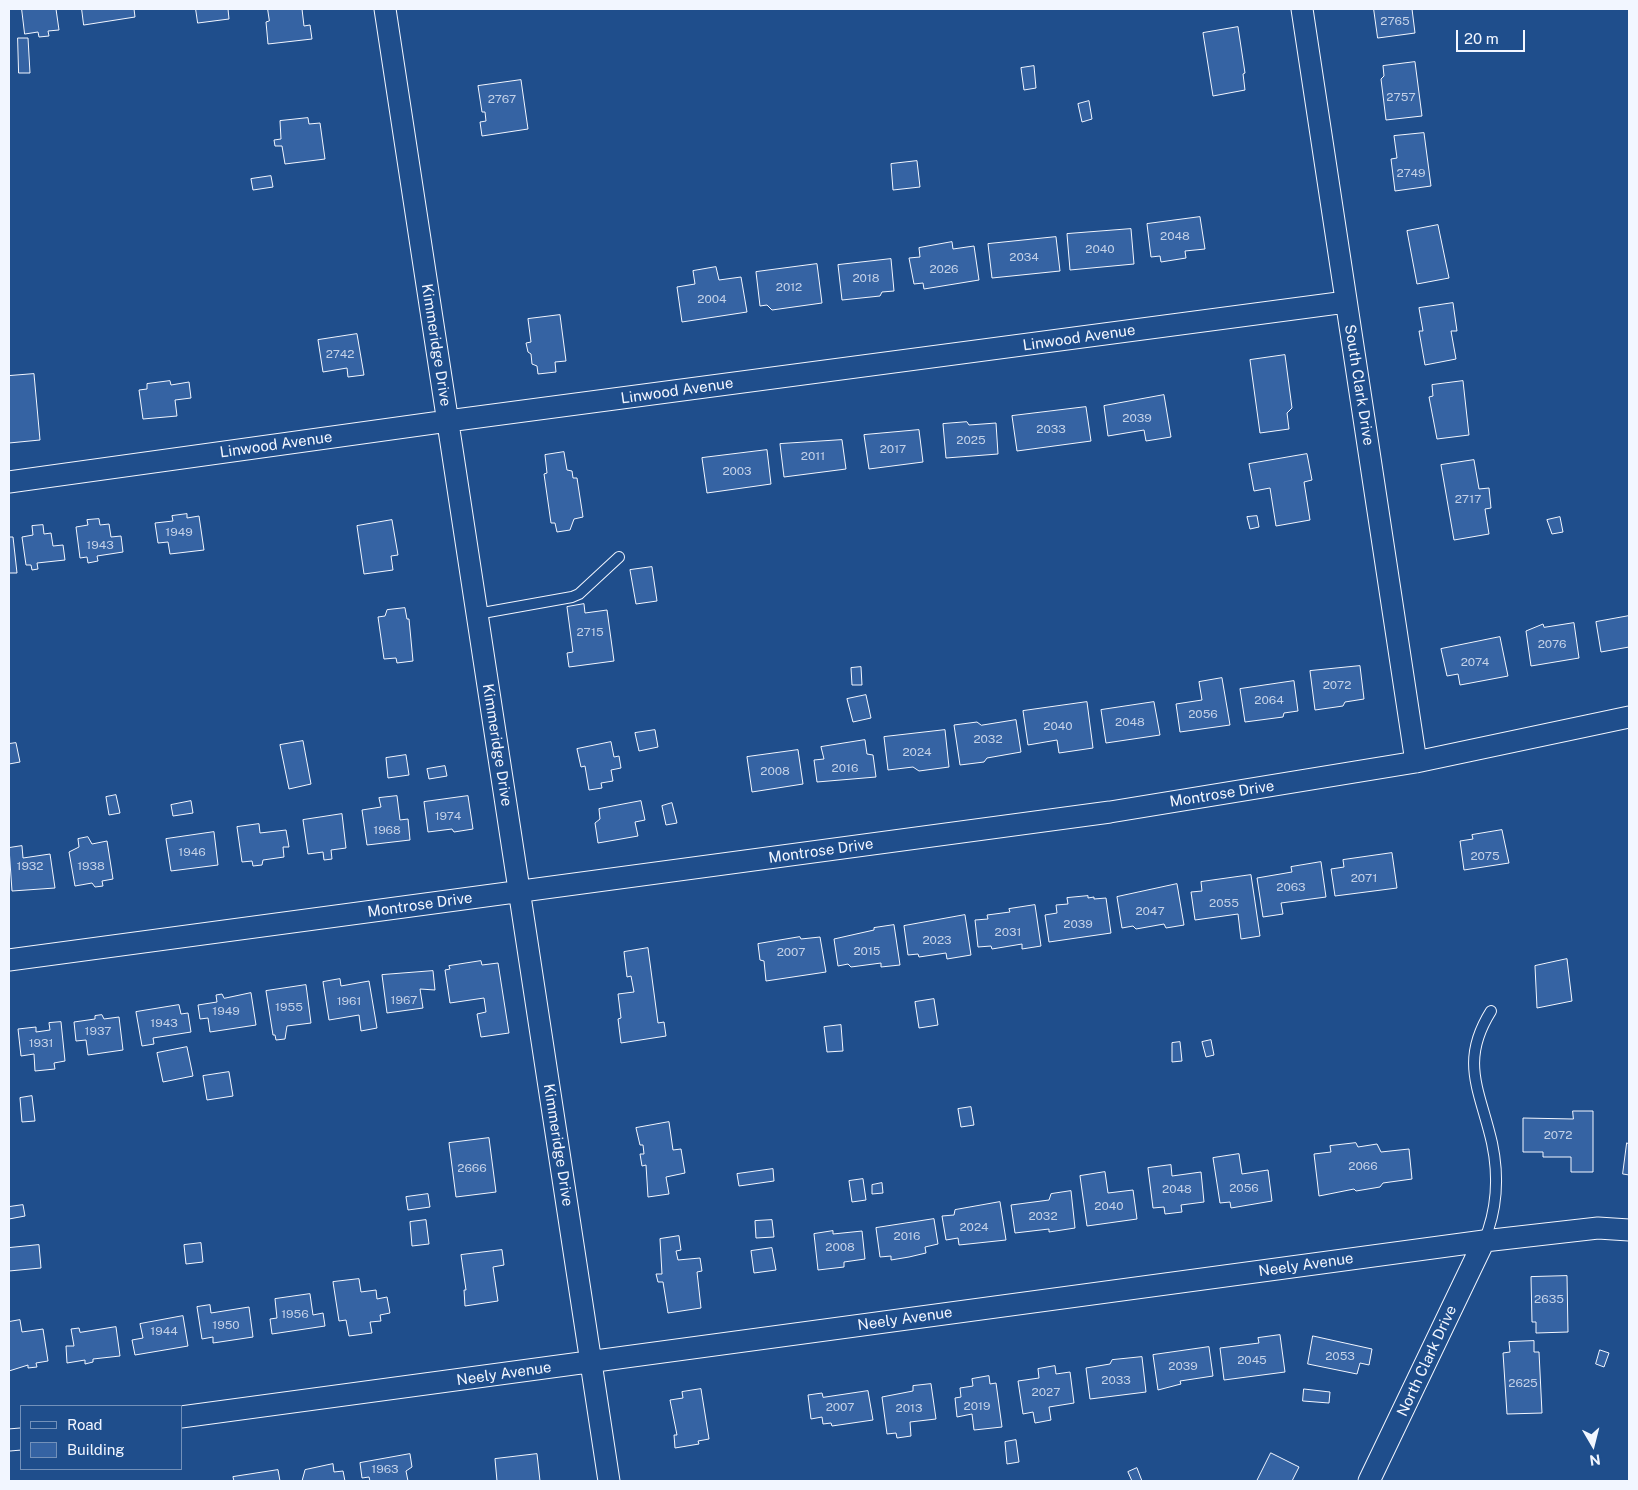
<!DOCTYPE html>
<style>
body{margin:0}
#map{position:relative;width:1638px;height:1490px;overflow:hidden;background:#1f4e8c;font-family:"Public Sans",sans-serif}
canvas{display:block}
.frame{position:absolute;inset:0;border:10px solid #f2f6ff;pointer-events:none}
.legend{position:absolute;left:20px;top:1405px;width:162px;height:65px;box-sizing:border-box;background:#1f4e8c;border:1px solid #7391ba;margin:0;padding:6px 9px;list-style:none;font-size:15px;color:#f2f6ff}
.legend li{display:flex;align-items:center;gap:10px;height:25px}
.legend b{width:25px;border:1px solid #7391ba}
.north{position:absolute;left:1568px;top:1420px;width:50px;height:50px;-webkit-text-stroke:4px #1f4e8c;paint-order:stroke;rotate:172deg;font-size:14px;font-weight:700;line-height:20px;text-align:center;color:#f2f6ff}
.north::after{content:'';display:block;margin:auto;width:18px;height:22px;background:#f2f6ff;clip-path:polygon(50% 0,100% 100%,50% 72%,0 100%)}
.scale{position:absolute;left:1456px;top:30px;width:69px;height:22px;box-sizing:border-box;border:2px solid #f2f6ff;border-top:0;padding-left:6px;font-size:15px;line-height:18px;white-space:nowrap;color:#f2f6ff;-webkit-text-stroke:4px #1f4e8c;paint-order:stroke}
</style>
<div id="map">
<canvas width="1638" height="1490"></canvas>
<div class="frame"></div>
<ul class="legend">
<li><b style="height:6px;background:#1f4e8c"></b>Road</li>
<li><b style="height:14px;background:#3563a3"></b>Building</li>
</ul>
<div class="north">N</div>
<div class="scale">20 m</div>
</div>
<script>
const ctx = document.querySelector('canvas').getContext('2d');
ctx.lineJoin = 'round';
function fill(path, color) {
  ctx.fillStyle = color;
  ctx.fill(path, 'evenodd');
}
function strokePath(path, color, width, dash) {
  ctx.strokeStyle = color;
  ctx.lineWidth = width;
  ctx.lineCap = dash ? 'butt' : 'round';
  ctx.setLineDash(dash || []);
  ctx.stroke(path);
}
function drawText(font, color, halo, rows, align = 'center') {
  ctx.font = font + ' "Public Sans",sans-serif';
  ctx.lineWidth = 4;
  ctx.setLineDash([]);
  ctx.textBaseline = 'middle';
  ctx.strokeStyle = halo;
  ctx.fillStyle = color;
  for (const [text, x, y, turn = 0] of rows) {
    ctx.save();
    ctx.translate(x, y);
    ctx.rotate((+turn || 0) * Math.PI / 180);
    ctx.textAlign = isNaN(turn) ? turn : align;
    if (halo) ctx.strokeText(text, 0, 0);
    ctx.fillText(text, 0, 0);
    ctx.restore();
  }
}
const building = new Path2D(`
 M22,9H56L59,30L48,31L49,36L39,37L38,32L25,34Z
 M82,9H134L135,17L84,25Z
 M196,9H228L229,19L198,23Z
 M268,9H302L304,26L310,25L312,39L268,44L266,22L269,21Z
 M1374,9H1412L1415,33L1378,38Z
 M1238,27L1245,73L1243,74L1245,90L1213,96L1203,33Z
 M18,38H28L30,73H19Z
 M1415,62L1422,116L1386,120L1381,79L1384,76L1383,66Z
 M1034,66L1036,88L1024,90L1021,68Z
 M521,80L528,129L482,136L480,122L486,121L485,112H482L478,86Z
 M1089,101L1092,119L1082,122L1078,104Z
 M308,118L309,124L320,123L325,159L285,164L282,146H275L274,140L281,139L280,121Z
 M1424,133L1431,186L1395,191L1391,159L1397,158L1394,136Z
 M917,161L920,187L893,190L891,164Z
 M271,176L273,187L253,190L251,179Z
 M1200,217L1205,249L1185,251L1186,258L1161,262L1160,256L1151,257L1147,224Z
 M1438,225L1449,278L1417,284L1407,231Z
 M1131,229L1134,264L1070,270L1067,234Z
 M1056,237L1060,271L992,278L988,244Z
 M952,242L953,249L974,246L979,280L924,289L923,283L914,284L909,258L920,257L919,248Z
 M891,259L894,291L882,292L880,296L842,300L838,265Z
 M817,264L822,303L772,310L767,305L760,306L756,272Z
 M716,267L719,280L741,277L747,312L682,322L677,287L695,284L693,271Z
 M1453,303L1457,331H1451L1456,359L1425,365L1419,331H1423L1419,308Z
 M560,315L566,361L555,362L556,372L538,374L537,366L532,364L531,354L528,352L526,343L531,342L528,319Z
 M357,334L364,375L348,377L347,368L323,372L318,340Z
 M1285,355L1292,408L1287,413L1289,429L1260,433L1250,360Z
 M34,374L40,440L9,443V376Z
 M170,381L171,385L189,382L191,398L175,400L177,416L143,419L139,390L147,389V384Z
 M1463,381L1469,435L1437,439L1429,397L1433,396L1432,385Z
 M1164,395L1171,437L1146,441L1144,430L1108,436L1104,406Z
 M1086,407L1091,441L1017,451L1012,416Z
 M967,422L969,425L996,423L998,454L946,458L943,424Z
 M919,430L923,462L869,469L864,435Z
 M842,440L846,469L784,477L780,444Z
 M767,450L771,484L707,493L702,458Z
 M564,452L567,470L572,471L573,478H577L583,517L574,519L570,530L557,532L555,523H551L544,474L547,473L545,455Z
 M1307,454L1312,480L1304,482L1310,520L1276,526L1270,488L1254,491L1249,464Z
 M1474,460L1479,489L1489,488L1491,508L1485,509L1489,534L1454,540L1441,465Z
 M187,514V518L199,516L204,550L170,554L168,542L158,543L155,523L173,521L172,516Z
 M1257,516L1259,527L1250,529L1247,517Z
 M1560,517L1563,532L1552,534L1547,520Z
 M99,519L100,525L109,524L111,537L121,536L123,552L97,556L98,561L88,563L87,557L80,558L76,527L88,525L87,520Z
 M392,520L398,555L391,556L393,570L364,574L357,526Z
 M43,525L44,534L51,533L53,546L63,545L65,560L37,563L38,569L32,570L31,565H26L22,537L33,535L32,526Z
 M9,537H13L17,573H9Z
 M652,567L657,601L636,604L630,570Z
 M584,604L585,613L607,610L614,661L569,667L567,653L573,652L567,607Z
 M405,608L407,619H409L413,661L397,663L396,658L384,659L378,617L385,616L387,610Z
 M1629,616V647L1601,652L1596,622Z
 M1574,623L1579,658L1531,666L1526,631L1543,624L1544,627Z
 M1500,637L1508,676L1460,685L1458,674L1447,676L1441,649Z
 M1360,666L1364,699L1345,702L1343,706L1315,710L1310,671Z
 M861,667L862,685H852L851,668Z
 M1222,678L1230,725L1180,732L1176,704L1202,700L1199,682Z
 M1294,681L1298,711L1284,713L1283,717L1245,722L1240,689Z
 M866,695L871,718L853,722L847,699Z
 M1087,702L1093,748L1059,753L1057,740L1028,745L1023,711Z
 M1154,702L1160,735L1106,743L1101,710Z
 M1016,720L1021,752L987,758L984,762L960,765L954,725L977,722L981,725Z
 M655,730L658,747L639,751L635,733Z
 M945,730L949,767L919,771L913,767L888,770L884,737Z
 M865,740L867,754L873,755L876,777L817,782L814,760L824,759L821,747Z
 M303,741L311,784L289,789L280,745Z
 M611,742L614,757L619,756L621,768L611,770L613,781L601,783L602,788L589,790L585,766L581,767L577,749Z
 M16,743L20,762L9,764V744Z
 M798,750L803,784L752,792L747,757Z
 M406,755L409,775L388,778L386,758Z
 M445,766L447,776L429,779L427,769Z
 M116,795L120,813L109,815L106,797Z
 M397,796L400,820L408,819L410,840L367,845L362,810L381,807L379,798Z
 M468,796L473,829L454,832L452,829L428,832L424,802Z
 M191,801L193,813L173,816L171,805Z
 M641,801L645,820L635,822L638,836L598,843L595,823L600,819L599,809Z
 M672,803L677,823L666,825L662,806Z
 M342,814L346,848L331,850L332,859L324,860L323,852L308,854L303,820Z
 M259,824L260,833L286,830L289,847H283L284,857L263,860L262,865L253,866L252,861L242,862L237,827Z
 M1502,830L1509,863L1464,870L1460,841L1473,839L1472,835Z
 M214,832L218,865L171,871L166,839Z
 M88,837L92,844L107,841L113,879L102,881L103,886L95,887L92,883L75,886L69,852L79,847L78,839Z
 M22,846L23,858L50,854L55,888L12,891L9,848Z
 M1392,853L1397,888L1335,896L1331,869L1344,867L1343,860Z
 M1321,862L1326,897L1281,903L1283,914L1263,917L1257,878L1292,872L1291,867Z
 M1251,875L1260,936L1241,939L1238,914L1195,920L1191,892L1202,891L1201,882Z
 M1177,884L1184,925L1166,928L1164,924L1136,929L1133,926L1122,928L1117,897Z
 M1088,896V898L1094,897V899L1106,898L1111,933L1049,942L1045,915L1057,913L1056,905L1068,904L1067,898Z
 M1035,905L1041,946L1022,949V944L992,949L991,946L978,947L975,920L988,919L987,915L1010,912L1009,909Z
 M965,915L971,955L947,959L946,953L919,957L918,954L908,955L904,926Z
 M894,925L900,965L881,967V963L851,967L848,964L838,966L834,939L874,930V928Z
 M800,937L801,939L820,937L826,972L766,981L764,961L760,960L758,944Z
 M648,948L658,1023L664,1022L666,1036L621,1043L618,1019L621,1018L618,994L634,992L631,976L627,977L624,952Z
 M1567,959L1572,1001L1537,1008L1535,966Z
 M481,961L482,965L498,963L509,1033L481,1037L477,1014L486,1012L484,998L450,1003L445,970L450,969L449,966Z
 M433,971L435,990L420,989L423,1008L387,1013L382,975Z
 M340,979L341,986L369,981L377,1028L361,1031L359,1015L329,1020L323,982Z
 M306,985L311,1023L287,1026L285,1039L276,1040L275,1035H273L266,991Z
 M251,993L256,1025L210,1032L208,1018L200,1019L198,1005L217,1002L216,995L222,994L224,998Z
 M934,999L938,1025L919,1028L915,1002Z
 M179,1005L181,1014L188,1013L191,1032L153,1038L154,1044L142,1046L136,1012Z
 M102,1015L104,1019L119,1017L123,1050L88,1055L86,1040L76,1041L74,1022L95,1019V1016Z
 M61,1022L65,1061L54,1063L55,1069L35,1071L34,1054L21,1056L18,1029L36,1027V1032L50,1030L49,1023Z
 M841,1025L843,1051L827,1052L824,1027Z
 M1211,1040L1214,1055L1206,1057L1202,1042Z
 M1180,1042L1182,1061L1172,1062V1043Z
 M187,1047L193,1076L163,1082L157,1053Z
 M229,1072L233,1096L207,1100L203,1076Z
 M32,1096L35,1121L22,1122L20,1098Z
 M971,1107L974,1125L961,1127L958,1109Z
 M1573,1111H1593V1172H1571V1157H1543V1152H1523V1118L1573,1119Z
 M669,1122L673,1150L681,1149L685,1173L666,1177L669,1194L648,1197L646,1165L642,1166L640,1154H644L643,1145H640L636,1128Z
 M489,1138L496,1192L456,1197L449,1143Z
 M1356,1143L1358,1147L1377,1144L1381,1152L1409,1149L1412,1179L1383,1183L1380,1187L1356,1191L1354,1189L1319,1196L1314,1154L1331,1152L1330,1146Z
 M1627,1143L1629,1144V1175L1623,1174Z
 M1239,1154L1242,1174L1268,1170L1272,1201L1231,1208L1230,1202L1220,1203L1213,1158Z
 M1171,1165L1172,1176L1201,1172L1204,1202L1181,1205L1182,1212L1165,1214L1164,1207L1153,1208L1148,1168Z
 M773,1169L774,1181L739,1186L737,1174Z
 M1105,1172L1108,1193L1133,1190L1137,1219L1087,1226L1080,1176Z
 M863,1179L866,1200L852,1202L849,1181Z
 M882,1183L883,1193L872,1194V1185Z
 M1071,1191L1075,1228L1049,1232V1229L1015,1233L1011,1205L1049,1200L1051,1194Z
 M428,1194L430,1207L408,1210L406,1197Z
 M1000,1202L1006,1240L959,1245L958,1238L946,1240L942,1216L954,1215L955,1210Z
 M23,1205L25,1216L9,1219V1207Z
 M934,1219L938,1244L925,1247L926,1253L909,1257L891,1260V1256L880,1257L876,1228Z
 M426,1220L429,1244L412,1246L410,1222Z
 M772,1220L774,1237L756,1238L755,1221Z
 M833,1231V1234L862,1231L865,1259L844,1262V1267L818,1270L814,1234Z
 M679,1236L681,1250L676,1251L678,1260L700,1258L702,1271L697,1272L701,1308L668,1313L663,1282H658L656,1274H662L660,1239Z
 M201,1243L203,1262L186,1264L184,1245Z
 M39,1245L41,1268L9,1271V1248Z
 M772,1248L776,1270L754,1273L751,1251Z
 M502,1250L504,1265L493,1267L498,1301L465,1306L464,1290H466L461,1255Z
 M1567,1276L1568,1332L1536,1333V1322H1532L1531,1277Z
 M359,1279L361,1292L376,1290L377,1299L387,1297L390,1313L380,1315L381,1321L370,1322L372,1333L349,1336L346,1320L339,1321L333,1282Z
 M310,1294L313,1315L323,1313L325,1326L272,1334L270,1319L277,1318L275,1299Z
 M210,1305L211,1313L249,1307L253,1337L213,1343V1337L202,1339L197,1307Z
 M183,1316L188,1346L135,1355L132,1340L143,1338L140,1324Z
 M20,1320L22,1332L43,1329L48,1361L36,1363L37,1367L28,1368V1365L9,1371V1322Z
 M116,1327L120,1356L93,1359V1362L85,1364V1360L67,1363L66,1346H74L71,1329L79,1328L80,1332Z
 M1280,1335L1285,1372L1224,1380L1220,1348L1259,1343L1258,1338Z
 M1313,1336L1372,1349L1369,1365L1360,1363L1357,1374L1308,1364Z
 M1534,1341V1352H1539L1542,1413L1507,1414L1503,1353L1510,1352L1509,1342Z
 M1209,1347L1213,1376L1180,1381L1181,1384L1158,1390L1153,1355Z
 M1600,1350L1609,1353L1604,1367L1596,1364Z
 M1142,1357L1146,1392L1090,1399L1086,1368L1110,1364L1112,1360Z
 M1055,1366L1056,1374L1070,1372L1074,1403L1049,1407L1051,1420L1035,1423L1033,1412L1023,1414L1018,1381L1039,1378L1038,1369Z
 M989,1376L990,1384L996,1383L1002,1427L974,1430L972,1414L957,1417L955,1398L961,1397L960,1388L973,1386L972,1379Z
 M931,1384L936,1419L910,1422L911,1436L897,1438L896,1433L887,1434L882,1397L913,1391V1386Z
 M701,1389L709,1439L698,1441L699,1444L675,1448L674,1435H677L670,1400L683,1398L682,1392Z
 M1304,1389L1330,1392L1329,1403L1303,1401Z
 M868,1391L873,1420L832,1426L831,1423L823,1424L822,1417L811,1419L808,1395L822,1393L823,1397Z
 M1016,1440L1019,1462L1007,1464L1005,1442Z
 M1271,1453L1299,1467L1292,1481H1257Z
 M410,1454L412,1467L406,1471L408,1481H370L369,1477L362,1478L360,1463Z
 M537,1454L540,1481H497L495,1459Z
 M333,1464L334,1472L343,1471L345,1481H302L305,1470Z
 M1137,1468L1142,1481H1132L1128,1472Z
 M278,1470L280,1481H234L233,1477Z`);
const lane = new Path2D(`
 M477,614L572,597L579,594L619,557
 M1484,1241C1497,1210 1499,1176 1492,1143C1480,1090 1459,1062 1491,1011`);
const street = new Path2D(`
 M385,9L609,1481
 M1302,9L1416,762
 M9,482L448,421L1346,302
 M9,960L1110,812L1416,762L1629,717
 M181,1417L1484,1241L1598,1228L1629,1230
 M9,1440L21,1439
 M1369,1481L1484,1241`);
const numberNames = [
 ["2765",1395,21],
 ["2757",1401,97],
 ["2767",502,99],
 ["2749",1411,173],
 ["2048",1175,236],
 ["2040",1100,249],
 ["2034",1024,257],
 ["2026",944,269],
 ["2018",866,278],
 ["2012",789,287],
 ["2004",712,299],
 ["2742",340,354],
 ["2039",1137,418],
 ["2033",1051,429],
 ["2025",971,440],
 ["2017",893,449],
 ["2011",813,456],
 ["2003",737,471],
 ["2717",1468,499],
 ["1949",179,532],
 ["1943",100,545],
 ["2715",590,632],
 ["2076",1552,644],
 ["2074",1475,662],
 ["2072",1337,685],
 ["2064",1269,700],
 ["2056",1203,714],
 ["2048",1130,722],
 ["2040",1058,726],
 ["2032",988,739],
 ["2024",917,752],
 ["2016",845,768],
 ["2008",775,771],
 ["1974",448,816],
 ["1968",387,830],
 ["1946",192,852],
 ["2075",1485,856],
 ["1932",30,866],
 ["1938",91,866],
 ["2071",1364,878],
 ["2063",1291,887],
 ["2055",1224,903],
 ["2047",1150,911],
 ["2039",1078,924],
 ["2031",1008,932],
 ["2023",937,940],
 ["2015",867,951],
 ["2007",791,952],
 ["1967",404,1000],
 ["1961",349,1001],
 ["1955",289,1007],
 ["1949",226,1011],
 ["1943",164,1023],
 ["1937",98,1031],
 ["1931",41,1043],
 ["2072",1558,1135],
 ["2066",1363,1166],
 ["2666",472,1168],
 ["2056",1244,1188],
 ["2048",1177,1189],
 ["2040",1109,1206],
 ["2032",1043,1216],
 ["2024",974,1227],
 ["2016",907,1236],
 ["2008",840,1247],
 ["2635",1549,1299],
 ["1956",295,1314],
 ["1950",226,1325],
 ["1944",164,1331],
 ["2053",1340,1356],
 ["2045",1252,1360],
 ["2039",1183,1366],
 ["2033",1116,1380],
 ["2625",1523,1383],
 ["2027",1046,1392],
 ["2019",977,1406],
 ["2007",840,1407],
 ["2013",909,1408],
 ["1963",385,1469]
];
const streetNames = [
 ["Linwood Avenue",1079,338,-8],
 ["Kimmeridge Drive",436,345,81],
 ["South Clark Drive",1359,385,81],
 ["Linwood Avenue",677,391,-8],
 ["Linwood Avenue",276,445,-8],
 ["Kimmeridge Drive",497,745,81],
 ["Montrose Drive",1222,794,-9],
 ["Montrose Drive",821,851,-8],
 ["Montrose Drive",420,905,-8],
 ["Kimmeridge Drive",558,1145,81],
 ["Neely Avenue",1306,1265,-8],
 ["Neely Avenue",905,1319,-8],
 ["North Clark Drive",1427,1361,-65],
 ["Neely Avenue",504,1374,-8]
];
fill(building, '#3563a3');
strokePath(building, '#f2f6ff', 1);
strokePath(lane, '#f2f6ff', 12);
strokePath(street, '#f2f6ff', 23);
strokePath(lane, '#1f4e8c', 10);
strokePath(street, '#1f4e8c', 21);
drawText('12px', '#c3d1e8', null, numberNames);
drawText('15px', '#f2f6ff', '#1f4e8c', streetNames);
</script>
